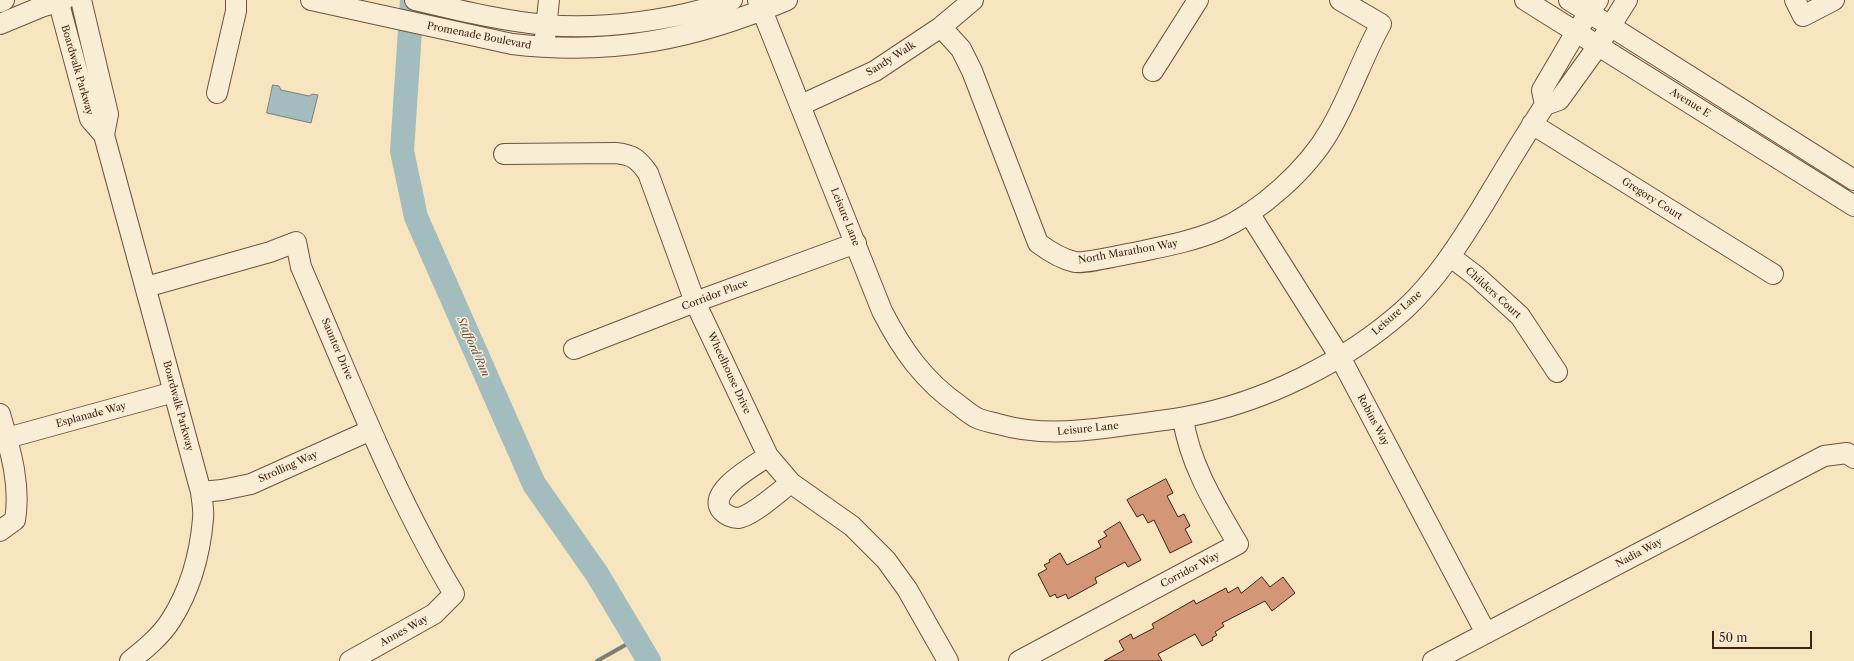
<!DOCTYPE html>
<style>
body{margin:0}
#map{position:relative;width:1854px;height:661px;overflow:hidden;background:#f6e5be;font-family:"Libre Caslon Text",serif}
canvas{display:block}
.scale{position:absolute;left:1712px;top:631px;width:100px;height:18px;box-sizing:border-box;border:2px solid #412216;border-top:0;padding-left:5px;font-size:12px;line-height:14px;white-space:nowrap;color:#412216;-webkit-text-stroke:3px #f9eed5;paint-order:stroke}
</style>
<div id="map">
<canvas width="1854" height="661"></canvas>
<div class="scale">50 m</div>
</div>
<script>
const ctx = document.querySelector('canvas').getContext('2d');
ctx.lineJoin = 'round';
function fill(path, color) {
  ctx.fillStyle = color;
  ctx.fill(path, 'evenodd');
}
function strokePath(path, color, width, dash) {
  ctx.strokeStyle = color;
  ctx.lineWidth = width;
  ctx.lineCap = dash ? 'butt' : 'round';
  ctx.setLineDash(dash || []);
  ctx.stroke(path);
}
function drawText(font, color, halo, rows, align = 'center') {
  ctx.font = font + ' "Libre Caslon Text",serif';
  ctx.lineWidth = 3;
  ctx.setLineDash([]);
  ctx.textBaseline = 'middle';
  ctx.strokeStyle = halo;
  ctx.fillStyle = color;
  for (const [text, x, y, turn = 0] of rows) {
    ctx.save();
    ctx.translate(x, y);
    ctx.rotate((+turn || 0) * Math.PI / 180);
    ctx.textAlign = isNaN(turn) ? turn : align;
    if (halo) ctx.strokeText(text, 0, 0);
    ctx.fillText(text, 0, 0);
    ctx.restore();
  }
}
const water = new Path2D(`
 M273,85L279,86L281,90L309,96L313,94L318,95L311,123L267,113Z`);
const stream = new Path2D(`
 M597,661L636,639`);
const river = new Path2D(`
 M412,0L402,151L416,217L534,484L597,574L649,661`);
const building = new Path2D(`
 M1166,479L1173,493L1167,496L1178,517L1184,514L1190,526L1185,529L1192,542L1170,553L1154,520L1148,523L1143,514L1137,517L1127,500Z
 M1120,522L1141,560L1128,567L1125,562L1095,578L1097,583L1068,599L1066,594L1057,598L1055,594L1050,597L1038,574L1047,569L1044,565L1050,562L1049,560L1060,553L1067,565L1101,547L1098,541L1107,536L1104,532Z
 M1262,577L1270,587L1283,577L1295,593L1272,611L1265,601L1222,623L1224,626L1215,632L1217,635L1212,638L1213,640L1202,646L1195,634L1158,654L1162,661H1104L1124,650L1119,641L1131,634L1133,639L1154,628L1152,624L1194,600L1196,604L1226,588L1228,593L1238,587L1241,593Z`);
const minor = new Path2D(`
 M58,0L90,119L104,135L201,492C202,501 204,510 203,519C200,554 190,590 171,620C161,636 145,649 130,661
 M81,0L108,114L104,135
 M311,0L512,44C612,56 695,39 787,0
 M415,0C458,10 502,21 546,25C601,30 680,20 732,0
 M758,0L882,311C902,350 924,381 960,406C965,410 971,415 977,418C983,421 991,422 998,424C1036,435 1074,432 1112,427C1136,424 1161,421 1185,417C1263,403 1346,362 1405,309C1437,279 1459,244 1482,207C1503,172 1523,138 1545,105L1559,100L1598,46L1627,0
 M1525,0L1854,206
 M1569,0L1854,180
 M1795,0L1803,16L1834,0
 M0,2L4,0
 M0,24L41,7L64,0
 M941,27L961,49L972,71L1038,243C1050,252 1061,259 1075,262C1084,264 1126,254 1138,252C1166,246 1193,241 1219,230C1260,212 1308,169 1330,130C1350,96 1362,58 1381,24L1340,0
 M545,38L549,0
 M1153,71L1198,0
 M217,93L236,11V0
 M801,105L875,71L941,27L973,0
 M1545,105L1542,90L1576,32L1598,0
 M1532,124L1773,274
 M504,154L616,153C633,155 638,159 648,173L695,302L768,456L791,483L852,526L886,560L907,589L948,661
 M1249,213L1340,357L1486,633
 M1451,257L1476,276L1520,316L1557,372
 M146,287L270,252L296,242L301,267C349,377 392,491 454,594L434,614L350,661
 M574,349L695,302L856,243
 M0,414C10,449 21,484 15,520L0,531
 M7,438L174,392
 M768,456C756,465 705,492 722,511C726,515 731,518 738,518C753,516 778,492 791,483
 M201,492L222,490L251,484L371,430
 M1019,661L1238,544C1215,505 1189,463 1183,418
 M1433,661L1824,456L1847,453L1854,458`);
const streetNames = [
 ["Promenade Boulevard",479,36,11],
 ["Sandy Walk",891,59,-32],
 ["Boardwalk Parkway",77,70,74],
 ["Avenue E",1690,103,32],
 ["Gregory Court",1652,199,32],
 ["Leisure Lane",845,217,68],
 ["North Marathon Way",1128,252,-10],
 ["Childers Court",1493,293,42],
 ["Corridor Place",715,295,-21],
 ["Leisure Lane",1397,313,-41],
 ["Saunter Drive",337,349,67],
 ["Wheelhouse Drive",729,373,65],
 ["Boardwalk Parkway",178,406,75],
 ["Esplanade Way",91,415,-15],
 ["Robins Way",1373,420,62],
 ["Leisure Lane",1088,429,-6],
 ["Strolling Way",288,467,-24],
 ["Nadia Way",1639,553,-28],
 ["Corridor Way",1190,570,-28],
 ["Annes Way",404,631,-29]
];
const waterNames = [
 ["Stafford Run",473,347,66]
];
fill(water, '#a3bcbd');
strokePath(water, '#7c7e7a', 1);
strokePath(stream, '#7c7e7a', 4);
strokePath(river, '#a3bcbd', 24);
fill(building, '#d39777');
strokePath(building, '#412216', 1);
strokePath(minor, '#6e5340', 22);
strokePath(minor, '#f9eed5', 20);
drawText('10px', '#412216', '#f9eed5', streetNames);
drawText('italic 11px', '#5e5048', '#f9eed5', waterNames);
</script>
